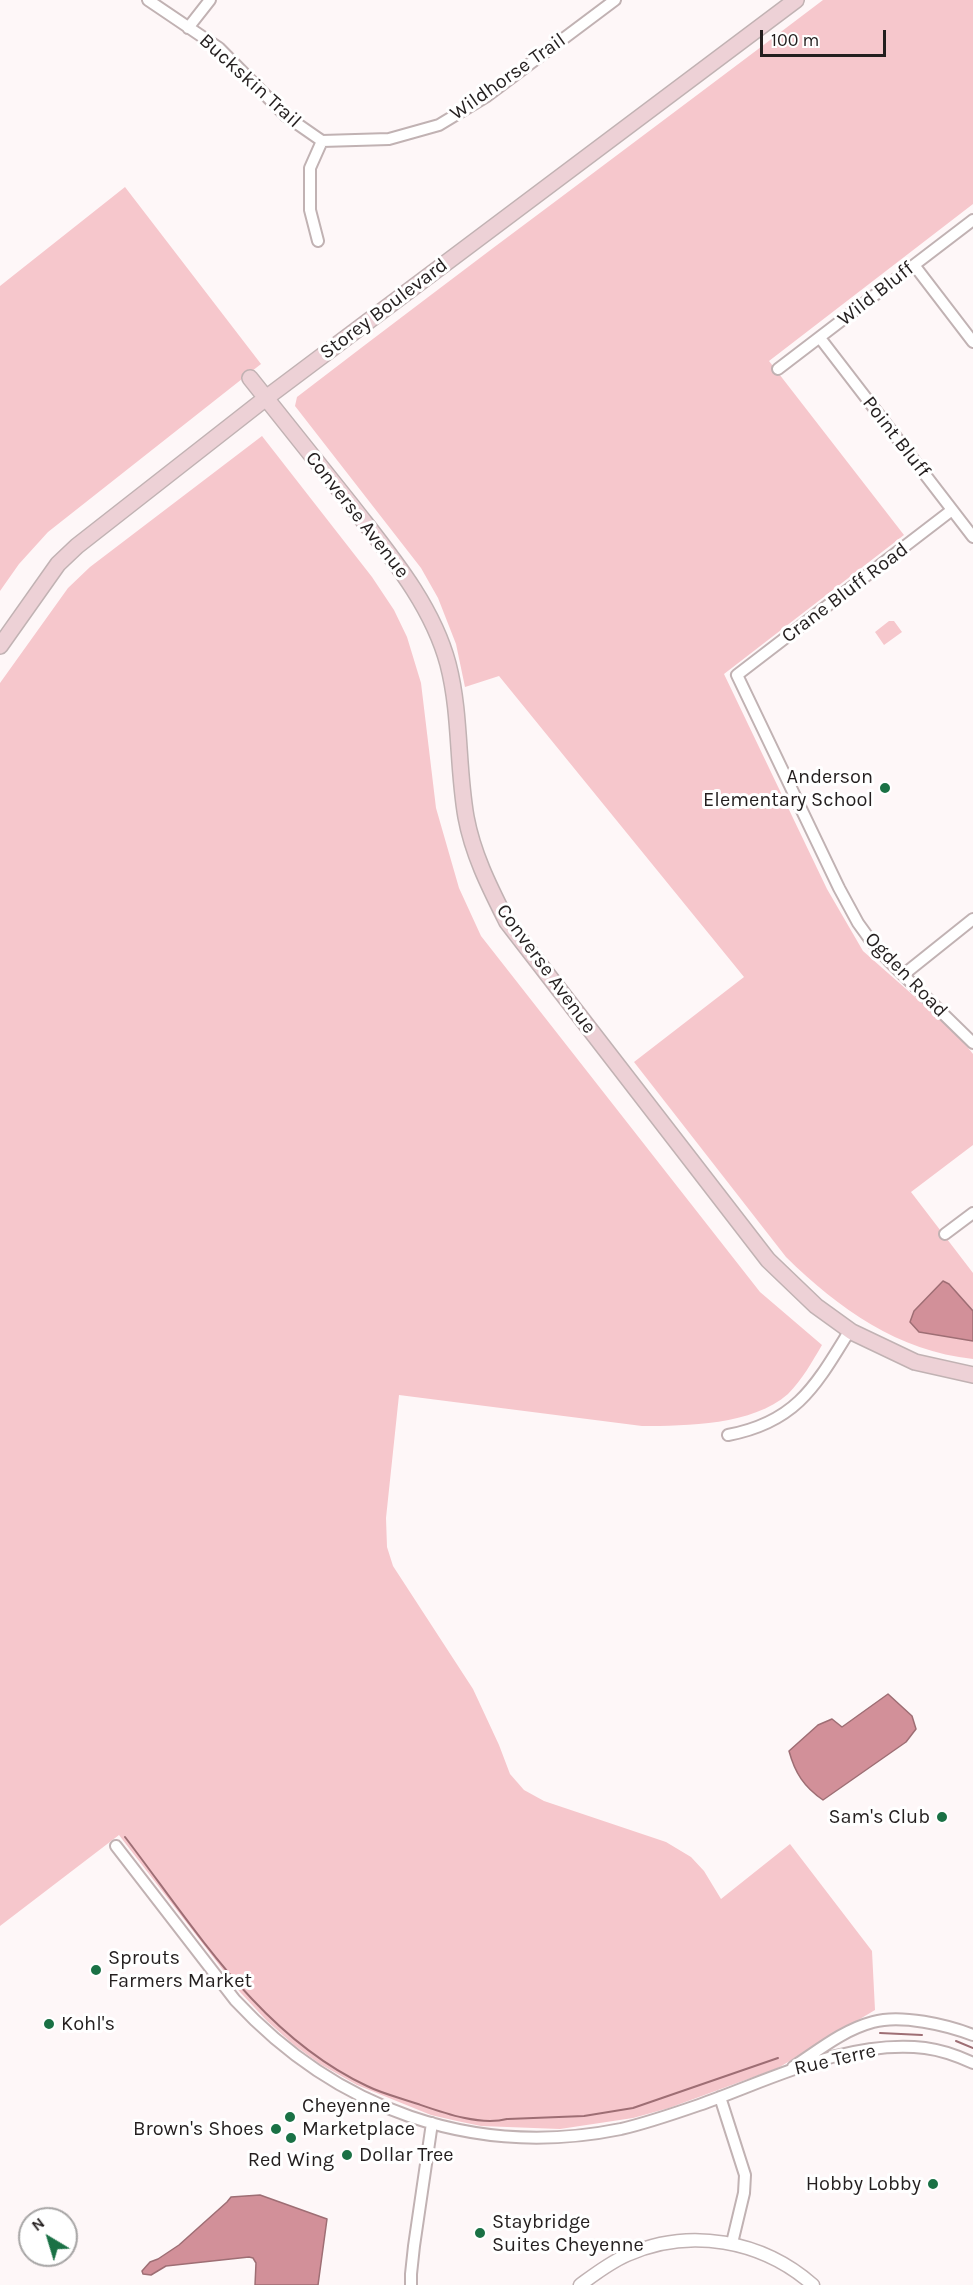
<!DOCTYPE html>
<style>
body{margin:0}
#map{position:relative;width:973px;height:2285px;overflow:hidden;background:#fef7f8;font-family:Karla,sans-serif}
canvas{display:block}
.north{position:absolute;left:18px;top:2207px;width:60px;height:60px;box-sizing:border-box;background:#fff;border:2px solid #a7a5a5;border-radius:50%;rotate:322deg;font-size:16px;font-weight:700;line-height:24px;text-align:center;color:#241f1f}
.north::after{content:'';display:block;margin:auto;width:21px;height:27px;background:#1a7145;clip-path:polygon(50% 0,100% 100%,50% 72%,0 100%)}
.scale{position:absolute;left:760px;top:30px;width:126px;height:27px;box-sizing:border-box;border:3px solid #241f1f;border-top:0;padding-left:8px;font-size:18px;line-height:21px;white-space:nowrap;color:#241f1f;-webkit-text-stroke:4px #fff;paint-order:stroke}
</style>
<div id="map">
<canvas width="973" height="2285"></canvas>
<div class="north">N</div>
<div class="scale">100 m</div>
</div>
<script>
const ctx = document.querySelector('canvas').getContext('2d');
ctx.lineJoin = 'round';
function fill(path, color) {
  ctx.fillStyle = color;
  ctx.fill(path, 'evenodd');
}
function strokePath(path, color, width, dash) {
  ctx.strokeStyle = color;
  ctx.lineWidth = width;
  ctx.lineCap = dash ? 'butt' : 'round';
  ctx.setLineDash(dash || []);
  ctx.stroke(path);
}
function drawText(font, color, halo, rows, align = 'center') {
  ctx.font = font + ' Karla,sans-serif';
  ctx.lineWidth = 6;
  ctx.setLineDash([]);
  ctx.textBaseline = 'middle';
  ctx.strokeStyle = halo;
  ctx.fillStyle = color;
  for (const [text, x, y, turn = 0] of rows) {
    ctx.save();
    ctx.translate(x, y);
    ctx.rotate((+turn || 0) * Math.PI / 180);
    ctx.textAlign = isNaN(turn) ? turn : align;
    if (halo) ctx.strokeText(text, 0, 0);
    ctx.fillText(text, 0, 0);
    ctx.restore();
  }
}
const green = new Path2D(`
 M823,0H973V204L769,361L904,535L724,674L827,889L863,951L956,1033L973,1054V1145L911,1192L973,1273V1359C898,1351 839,1309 786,1257L634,1062L744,977L499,676L465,687L456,644L438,598L421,568L295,406L297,397C471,263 648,133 823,0Z
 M125,187L261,364L48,532L19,564L0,591V286Z
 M262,436L372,577L394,610L407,637L421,683L436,808L459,888L481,936L760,1292L822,1345C812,1362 802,1380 788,1394C753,1425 687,1426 642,1426L399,1395L386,1518L387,1547L393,1566L473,1689L499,1745L510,1774L524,1790L544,1801L666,1842L691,1857L704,1871L721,1899L790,1844L872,1951L875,2010L778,2068L669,2108L633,2118L560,2129L481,2126L457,2121L431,2115L357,2085L320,2064L294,2045L267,2021L240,1992L119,1835L0,1926V683L68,588L90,567Z
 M889,621H894L902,632L884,645L875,632Z`);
const water = new Path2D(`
 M943,1281L949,1284L973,1311V1341L919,1332L910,1322L914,1311Z
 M888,1694L912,1716L916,1729L906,1742L823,1800C804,1787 795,1773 789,1751L818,1725L832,1719L842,1727Z
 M260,2195L327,2219L318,2285H255L256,2263L253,2258L249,2257L166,2266L151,2275L143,2274L142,2271L150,2262L158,2259L179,2245L227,2202L231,2197Z`);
const stream = new Path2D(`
 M125,1837C194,1927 260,2036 367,2086C383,2094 401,2098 418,2104C444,2113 480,2126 507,2119
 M880,2033L922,2035
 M956,2041L973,2048
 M508,2119L584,2116L633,2108L778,2058`);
const minor = new Path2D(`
 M148,0L219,48L286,116L322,141
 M188,28L210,0
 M322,141L389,139L439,125L487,96L615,0
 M318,241L310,210V168L322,141
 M914,265L973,342
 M820,338L973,537
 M778,369L973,220
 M952,510L737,675L839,888L858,923L871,941L890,962L973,1043
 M903,975L973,919
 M945,1234L973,1213
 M728,1435C797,1422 816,1385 850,1330
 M116,1846L235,2000C336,2109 473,2159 621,2129C647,2123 673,2114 699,2105C770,2080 847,2039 925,2048C941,2050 958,2056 973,2063
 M793,2067C819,2050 843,2030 873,2022C901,2014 947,2025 973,2035
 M720,2097L745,2175L744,2193L732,2243
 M411,2285V2274L414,2246L432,2123`);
const tertiary = new Path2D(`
 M580,2285C595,2274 609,2263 627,2255C689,2227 762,2240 813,2285`);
const secondary = new Path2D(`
 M250,378C284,421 318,463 352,506C389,554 432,604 448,664C461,714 457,766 466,817C473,855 490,888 507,922L768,1260L816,1306L852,1332L915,1362L973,1375
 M0,646L58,564L77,546L266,398L796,0`);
const markers = [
 [885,788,6,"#1a7145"],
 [942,1817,6,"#1a7145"],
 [96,1970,6,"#1a7145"],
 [49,2024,6,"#1a7145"],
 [290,2117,6,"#1a7145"],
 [276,2129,6,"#1a7145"],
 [291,2138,6,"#1a7145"],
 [347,2155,6,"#1a7145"],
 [933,2184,6,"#1a7145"],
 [480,2233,6,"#1a7145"]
];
const streetNames = [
 ["Wildhorse Trail",508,77,-35],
 ["Buckskin Trail",250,81,42],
 ["Wild Bluff",876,294,-38],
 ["Storey Boulevard",384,309,-37],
 ["Point Bluff",896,437,52],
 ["Converse Avenue",357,515,52],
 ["Crane Bluff Road",845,593,-37],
 ["Converse Avenue",546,969,54],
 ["Ogden Road",906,975,46],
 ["Rue Terre",835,2060,-13]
];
const poiNames = [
 ["Anderson",873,777,"right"],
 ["Elementary School",873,800,"right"],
 ["Sam's Club",930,1817,"right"],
 ["Sprouts",108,1958],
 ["Farmers Market",108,1981],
 ["Kohl's",61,2024],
 ["Cheyenne",302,2106],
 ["Marketplace",302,2129],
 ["Brown's Shoes",264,2129,"right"],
 ["Dollar Tree",359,2155],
 ["Red Wing",291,2160,"center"],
 ["Hobby Lobby",921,2184,"right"],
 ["Staybridge",492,2222],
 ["Suites Cheyenne",492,2245]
];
fill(green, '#f6c7cc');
fill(water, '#d29099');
strokePath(water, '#9e6e74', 1.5);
strokePath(stream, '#9e6e74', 2);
strokePath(minor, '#c1b2b3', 14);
strokePath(tertiary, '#c1b2b3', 15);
strokePath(secondary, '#c1b2b3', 18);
strokePath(minor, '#fff', 10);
strokePath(tertiary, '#fff', 12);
strokePath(secondary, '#edd1d6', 15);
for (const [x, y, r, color] of markers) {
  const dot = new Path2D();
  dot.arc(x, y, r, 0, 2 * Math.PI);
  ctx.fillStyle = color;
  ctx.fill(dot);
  strokePath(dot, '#fff', 2);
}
drawText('20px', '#241f1f', '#fff', streetNames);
drawText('20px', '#241f1f', '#fff', poiNames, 'left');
</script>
